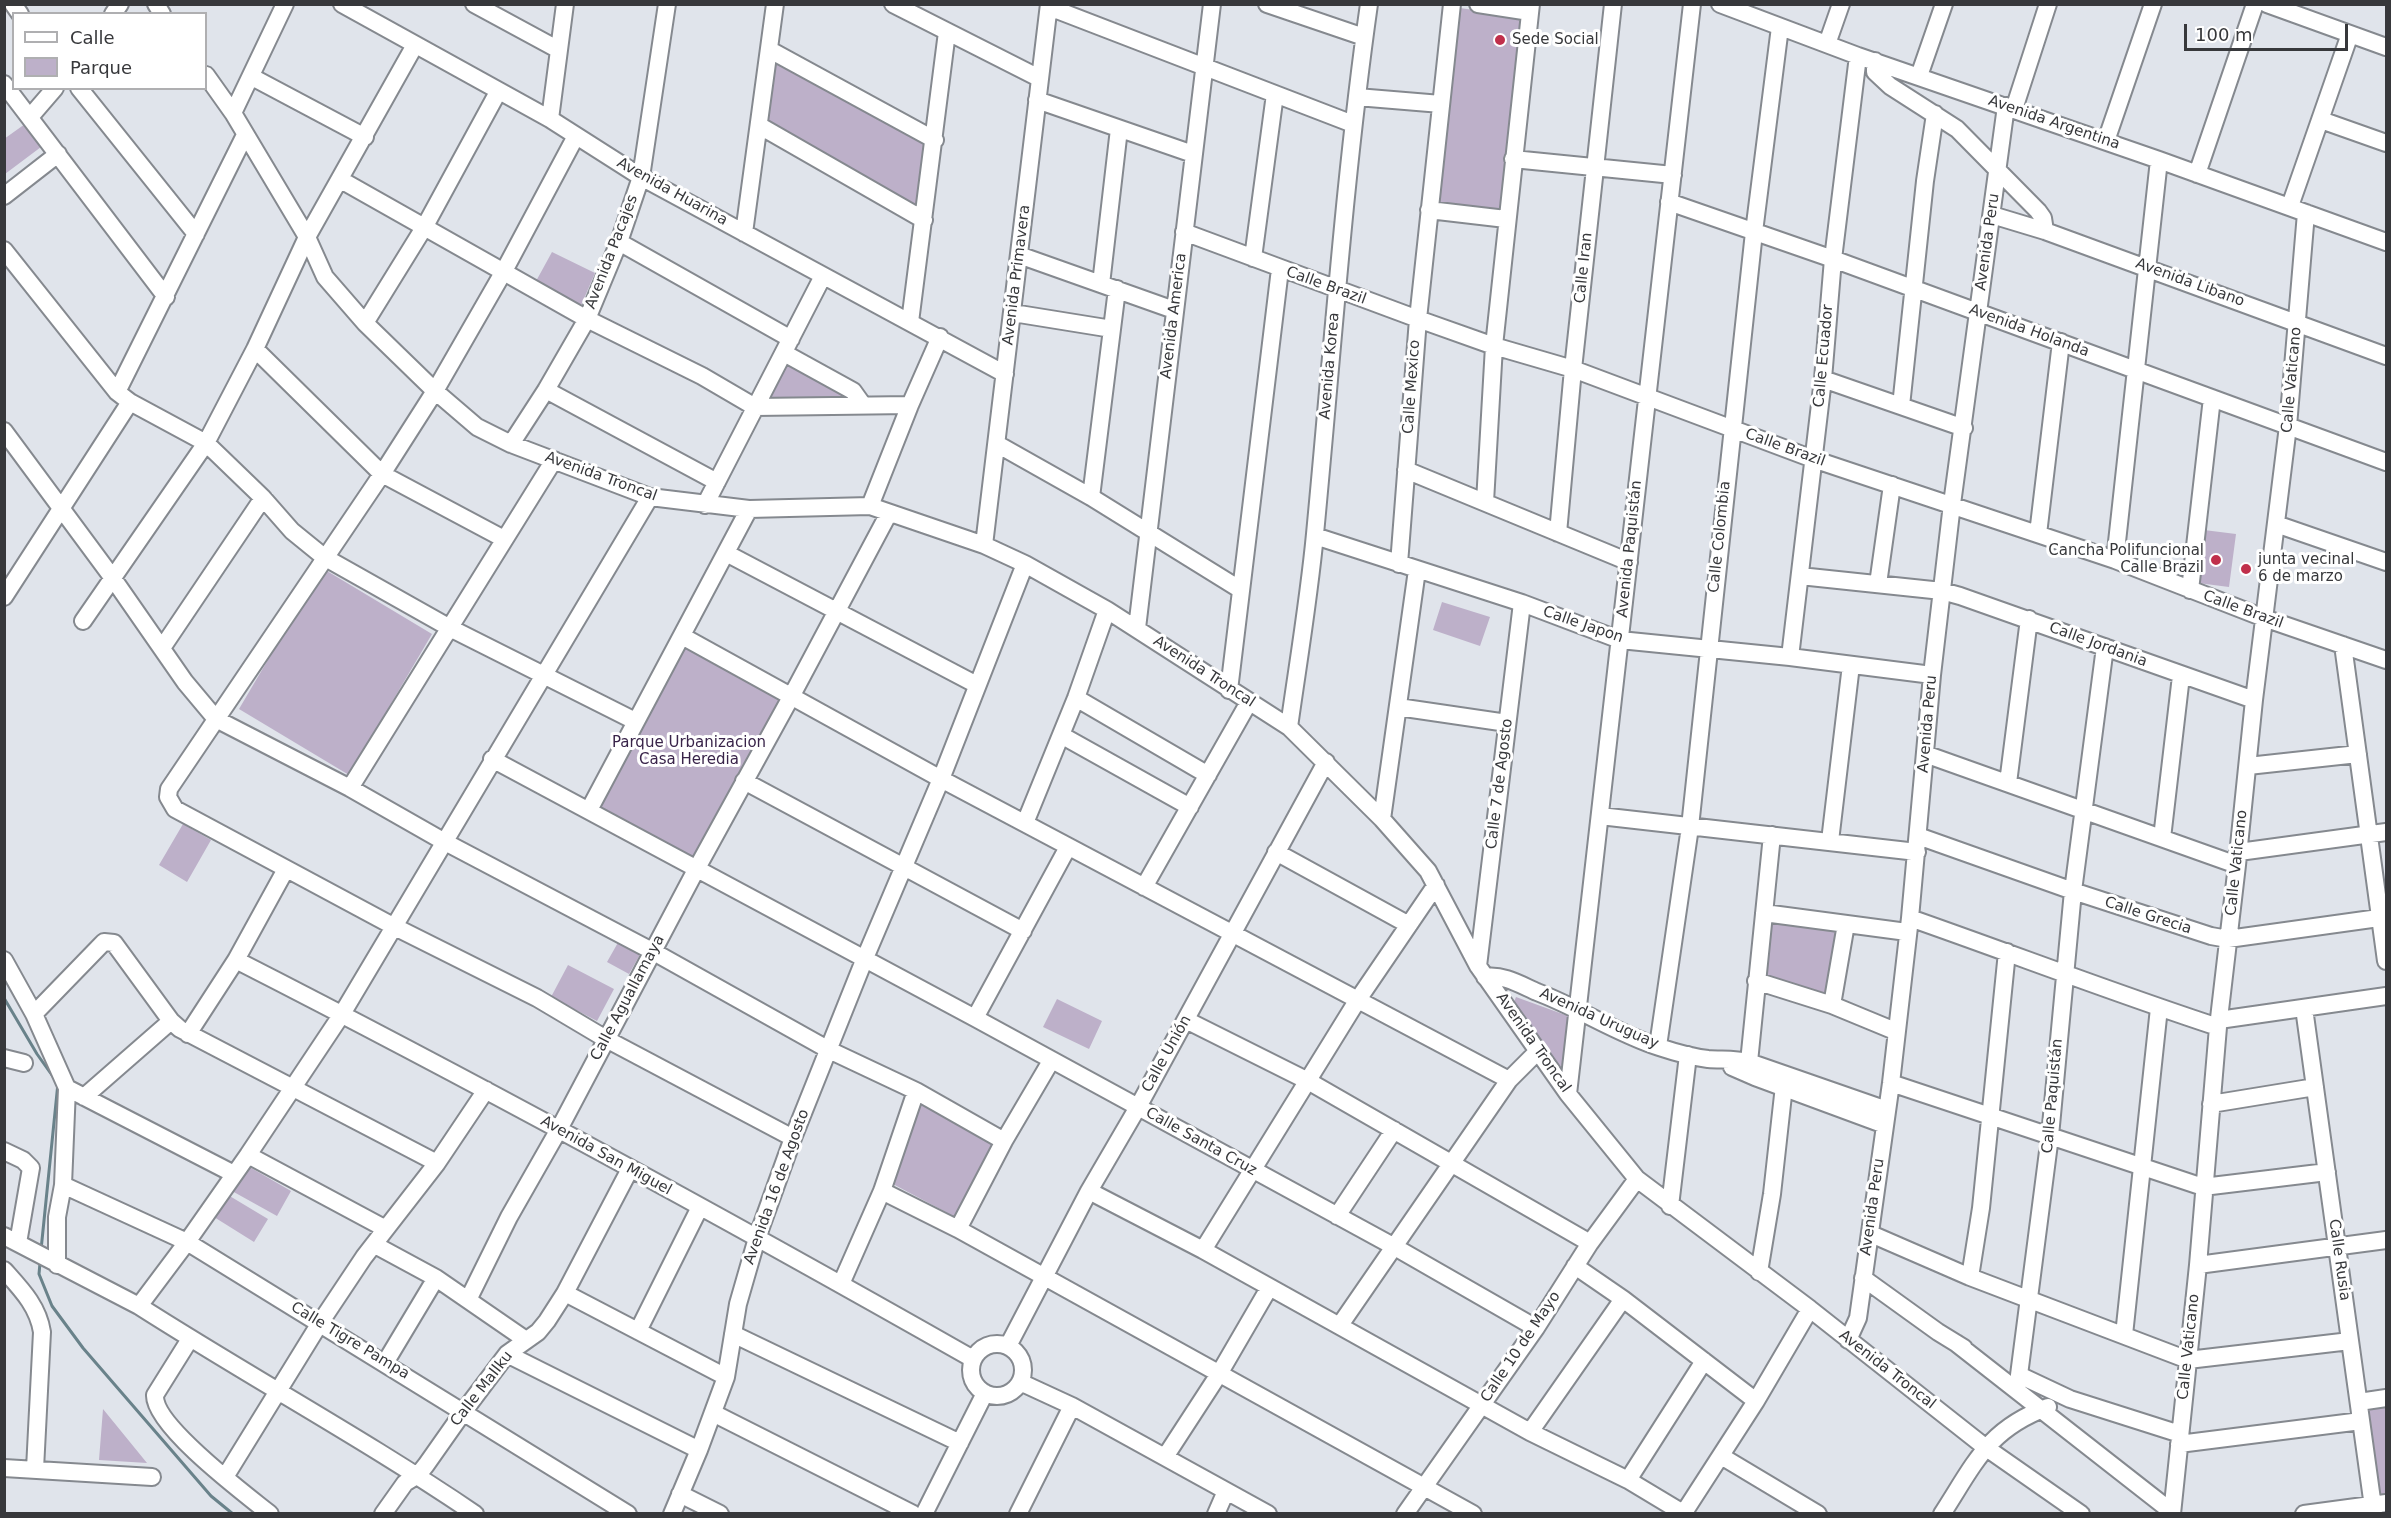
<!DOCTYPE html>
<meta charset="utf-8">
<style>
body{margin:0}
#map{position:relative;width:2391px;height:1518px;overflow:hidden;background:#e0e4eb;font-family:"DejaVu Sans",sans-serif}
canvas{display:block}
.frame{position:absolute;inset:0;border:6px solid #37383b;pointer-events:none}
.legend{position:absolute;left:12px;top:12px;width:195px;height:78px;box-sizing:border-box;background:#fff;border:2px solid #afafb1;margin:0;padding:8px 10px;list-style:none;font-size:18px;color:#37383b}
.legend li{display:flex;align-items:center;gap:12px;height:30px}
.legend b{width:30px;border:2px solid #afafb1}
.scale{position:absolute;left:2184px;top:24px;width:164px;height:27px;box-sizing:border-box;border:3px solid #37383b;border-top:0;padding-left:8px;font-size:18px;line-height:21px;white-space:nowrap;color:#37383b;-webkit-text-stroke:4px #fff;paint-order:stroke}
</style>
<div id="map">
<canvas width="2391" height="1518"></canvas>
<div class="frame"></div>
<ul class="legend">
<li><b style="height:8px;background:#fff"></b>Calle</li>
<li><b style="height:16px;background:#bdb0c9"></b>Parque</li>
</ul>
<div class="scale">100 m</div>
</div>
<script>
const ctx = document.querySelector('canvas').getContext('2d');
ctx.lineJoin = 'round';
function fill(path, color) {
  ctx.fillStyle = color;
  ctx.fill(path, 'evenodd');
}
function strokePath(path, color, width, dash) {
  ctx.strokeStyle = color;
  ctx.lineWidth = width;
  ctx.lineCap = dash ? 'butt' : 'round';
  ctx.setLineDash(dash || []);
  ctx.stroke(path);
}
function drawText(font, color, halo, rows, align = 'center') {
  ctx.font = font + ' "DejaVu Sans",sans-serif';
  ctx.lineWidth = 6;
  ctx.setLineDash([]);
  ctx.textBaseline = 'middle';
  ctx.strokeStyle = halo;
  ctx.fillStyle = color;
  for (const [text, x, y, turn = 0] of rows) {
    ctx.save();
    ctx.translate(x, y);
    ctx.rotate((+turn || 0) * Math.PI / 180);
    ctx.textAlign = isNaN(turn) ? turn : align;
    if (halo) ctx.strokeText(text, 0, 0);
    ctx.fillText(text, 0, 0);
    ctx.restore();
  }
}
const green = new Path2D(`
 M1460,8L1522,17L1499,211L1436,204Z
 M775,60L929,144L918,209L765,124Z
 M25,124L41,147L5,174L4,139Z
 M552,252L595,273L580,308L535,283Z
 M786,365L858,401H769Z
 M2204,530L2236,534L2229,587L2198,583Z
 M322,568L432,634L349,775L239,709Z
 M1442,602L1490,617L1480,646L1433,630Z
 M683,643L782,695L695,861L596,808Z
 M183,824L211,840L187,882L159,865Z
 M1767,918L1837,926L1828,998L1761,975Z
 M620,939L642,951L629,974L607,962Z
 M568,965L614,989L597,1021L551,997Z
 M1516,997L1568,1016L1564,1064L1559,1067L1514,1002Z
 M1057,999L1102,1021L1089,1049L1043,1027Z
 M920,1101L997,1142L959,1219L891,1183Z
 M246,1165L291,1191L277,1216L232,1191Z
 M228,1195L268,1219L254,1242L214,1217Z
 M2386,1402V1498H2381L2366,1405Z
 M103,1409L147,1463L99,1460Z`);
const stream = new Path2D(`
 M4,998L37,1054L54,1078
 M41,1250L58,1083
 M40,1263L39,1274L52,1306L83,1348L211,1496L233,1514`);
const minor = new Path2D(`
 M13,4L20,14
 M156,4L162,14
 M342,4L550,119L641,177L1005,374
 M474,4L559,50
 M893,4L1039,78
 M1267,4L1364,37
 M1478,4L1530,12
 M1720,4L1858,56L2159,160L2386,242
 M2267,4L2386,47
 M1049,7L1353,124
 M113,14L120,4
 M1827,44L1841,4
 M770,50L935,140
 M1875,61V72L1890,86L1957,129L2038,211L2043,218L2045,231
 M206,75L233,113L307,237L325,277L365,323L435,391L477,427L511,444L650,497L749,509L870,506L984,545L1025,564L1107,610L1289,727L1382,819L1428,871L1478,966L1568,1094L1637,1179L1810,1309L1985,1447L2081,1514
 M1919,76L1944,4
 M252,77L365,137
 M4,84L166,297
 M79,88L196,234
 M1357,97L1441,104
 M1037,100L1193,154
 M2014,109L2048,4
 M233,113L285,4
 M30,117L55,88
 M550,119L565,4
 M2321,120L2386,143
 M760,126L924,220
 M576,136L504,271L435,391L382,474L169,789L168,797L175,809L393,926L537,998L606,1039L793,1138
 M2106,141L2153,4
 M1513,159L1673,175
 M2197,174L2255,4
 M341,180L587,319L702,376L755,407L910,405
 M4,196L58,154
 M1669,202L1833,259L2386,462
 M2290,206L2350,34
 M1429,210L1506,219
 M1992,215L2045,231L2386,356
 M1184,232L1418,319L1494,346L1573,369L1813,459L2115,560L2264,618L2386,660
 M744,233L775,4
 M619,242L791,339
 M4,250L117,392L130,402L206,443L263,498L292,531L324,557L450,628L635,721
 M1019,255L1174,310
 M1253,258L1275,94
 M1101,284L1119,129
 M1013,313L1112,329
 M910,322L947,32
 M365,323L425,226L498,92
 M255,349L382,474L504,539
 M784,353L853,391L863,405
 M1823,379L1964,428
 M546,390L717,482
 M117,392L245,135
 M1901,406L1925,181L1935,114
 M4,431L112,577L185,682L216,719L350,788L443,841L652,951L829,1050L916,1091L1004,1141
 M511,444L546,390L587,319L619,242L641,177L667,4
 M997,444L1091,497L1241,590
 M1406,470L1629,562
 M1091,497L1117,289
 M1485,502L1494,346L1531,4
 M705,505L823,276
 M870,506L910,405L940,337
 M2276,524L2386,562
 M1558,533L1573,369L1613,4
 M2038,534L2061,342
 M1315,536L1522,603L1620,640L1790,657L1932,675
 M984,545L1049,4
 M726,553L977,685
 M2115,560L2159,160
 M1399,564L1418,319L1452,4
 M1800,576L1942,591L1960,596L2254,700
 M1878,584L1892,485
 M2190,590L2212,398
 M4,597L130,402
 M83,621L206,443L255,349L307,237L415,45
 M1137,628L1212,4
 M682,636L941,779L1509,1080
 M2343,645L2386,961
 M2105,647L2073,891L2050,1136L2019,1375L2070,1399L2180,1434
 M162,648L263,498
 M1790,657L1823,379L1833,259L1858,56
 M1229,690L1280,269
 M1076,698L1208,775
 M1398,707L1507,723
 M1289,727C1298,663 1309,598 1315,534C1332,357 1344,180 1369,4
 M1061,735L1190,807
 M1925,754L2237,865
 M492,759L975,1018L1393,1246L1536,1328
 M2248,766L2358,754
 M744,781L1023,931
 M2008,783L2029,619
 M350,788L554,460
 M589,810L749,509
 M1600,816L1917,852
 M1382,819L1417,570
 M1025,823L1076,698L1107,610
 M1918,836L2073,891L2211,936L2228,939L2386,917
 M2162,838L2181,676
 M1830,841L1851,665
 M1276,852L1409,925
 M2239,852L2386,832
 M1144,887L1249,702
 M1764,913L1907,932
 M1910,918C2013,954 2114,993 2218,1027
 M4,960L34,1014L67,1088L234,1174
 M236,960C485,1087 730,1221 973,1359
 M1478,966L1522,603
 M1485,977C1503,974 1521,985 1537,992C1579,1008 1616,1033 1659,1047C1674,1052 1691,1057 1708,1059C1722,1060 1735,1059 1749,1062L1887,1110
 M1756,981L1832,1005L1895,1031
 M1832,1005L1846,924
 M2304,1008L2374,1514
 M34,1014L100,946L104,942L114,943L171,1021L180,1029L437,1163
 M975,1018L1068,847
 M1186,1020L1308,1081L1590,1243
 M2219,1020L2386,996
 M188,1034L236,960L286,869
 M1658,1046L1690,827L1754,232L1780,27
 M4,1058L24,1063
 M1749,1062L1772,835
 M1732,1067L1755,1077L1885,1125
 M1891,1083L2203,1187L2327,1172
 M1568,1094L1692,4
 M84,1097L171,1021
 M2211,1104L2315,1087
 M4,1151L23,1160L31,1168L18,1243
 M248,1155L386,1229
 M63,1185L187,1242L628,1514
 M882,1191L958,1229L1473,1514
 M1089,1191L1203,1250L1530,1432L1628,1480L1683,1513
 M1670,1206L1688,1055
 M1337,1216L1394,1130
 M958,1229L1004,1141L1051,1061
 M1871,1234L1970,1277L2188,1360L2350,1341
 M4,1236L139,1306
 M375,1245L436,1278L526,1340
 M1203,1250L1357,1001L1436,885
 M57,1265V1217L63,1185L67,1088
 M2198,1265L2386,1240
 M1575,1266L1623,1299L1756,1401
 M4,1270C21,1289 38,1306 42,1332L35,1469
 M1759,1272L1772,1194L1785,1077
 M1970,1277L1981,1208L2007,952
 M1863,1278L1938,1332L1964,1348
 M841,1284L882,1191L916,1091
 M565,1293L726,1377
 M468,1300L509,1217L558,1131L697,868L791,697L889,513
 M1340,1325L1509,1080L1538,1051
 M638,1331L700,1207
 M733,1334L960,1443
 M2124,1335L2159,1008
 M190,1339L155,1395C153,1425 245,1494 270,1514
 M1848,1340L1858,1318L1891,1083L1910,918L1932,675L1952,504L2006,106
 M1956,1343L2172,1512
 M971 1370a26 26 0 1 1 52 0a26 26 0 1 1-52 0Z
 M1008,1346L1089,1191L1138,1107L1326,762
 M507,1354L699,1450
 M385,1363L436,1278
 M1020,1382L1072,1406L1268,1514
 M2359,1402L2386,1398
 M713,1413L913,1514
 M1530,1432L1623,1299
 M2179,1444L2361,1421
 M1721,1456L1818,1514
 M1165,1457L1219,1374L1269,1288
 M4,1468L152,1477
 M225,1477L320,1323L364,1257L437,1163L486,1090
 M1628,1480L1704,1361
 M680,1494L720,1514
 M383,1514L405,1483L418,1475L426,1465L464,1411L507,1354L538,1332L547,1321L565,1293L630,1169
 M475,1514C366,1440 250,1377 139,1306L187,1242L248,1155L342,1014L650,497
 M672,1514L699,1450L726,1377L738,1304L757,1238L793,1138L865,958L941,779L1025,564
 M924,1514L985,1393
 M1018,1514L1072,1406
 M1216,1514L1226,1491
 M1405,1514L1536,1328L1590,1243L1637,1179
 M1683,1514L1756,1401L1810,1309
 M1942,1514C1975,1463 1988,1429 2048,1407
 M2172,1514L2198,1265L2218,1027L2237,865L2254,700L2288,426L2306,213
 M2304,1514L2386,1503`);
const markers = [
 [1500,40,6,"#c02f4b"],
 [2216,560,6,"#c02f4b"],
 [2246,569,6,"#c02f4b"]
];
const poiNames = [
 ["Sede Social",1512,40],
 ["Cancha Polifuncional",2204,551,"right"],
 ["Calle Brazil",2204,568,"right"],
 ["junta vecinal",2258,560],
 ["6 de marzo",2258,577]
];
const streetNames = [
 ["Avenida Argentina",2054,123,19],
 ["Avenida Huarina",672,192,29],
 ["Avenida Peru",1988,242,-82],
 ["Avenida Pacajes",612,252,-69],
 ["Calle Iran",1584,268,-84],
 ["Avenida Primavera",1017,275,-83],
 ["Avenida Libano",2190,283,20],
 ["Calle Brazil",1326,286,20],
 ["Avenida America",1174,316,-83],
 ["Avenida Holanda",2029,331,20],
 ["Calle Ecuador",1824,356,-85],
 ["Avenida Korea",1330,366,-85],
 ["Calle Vaticano",2292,380,-85],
 ["Calle Mexico",1412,387,-86],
 ["Calle Brazil",1785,448,20],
 ["Avenida Troncal",601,477,20],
 ["Calle Colombia",1720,537,-84],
 ["Avenida Paquistán",1630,549,-84],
 ["Calle Brazil",2243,610,20],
 ["Calle Japon",1583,625,19],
 ["Calle Jordania",2098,645,20],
 ["Avenida Troncal",1204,672,33],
 ["Avenida Peru",1928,724,-85],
 ["Calle 7 de Agosto",1500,784,-83],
 ["Calle Vaticano",2237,863,-84],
 ["Calle Grecia",2148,916,18],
 ["Calle Aguallamaya",628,998,-62],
 ["Avenida Uruguay",1599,1019,24],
 ["Avenida Troncal",1533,1043,55],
 ["Calle Unión",1167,1054,-61],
 ["Calle Paquistán",2053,1096,-85],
 ["Calle Santa Cruz",1201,1142,29],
 ["Avenida San Miguel",606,1156,29],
 ["Avenida 16 de Agosto",777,1187,-70],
 ["Avenida Peru",1873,1207,-82],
 ["Calle Rusia",2339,1260,82],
 ["Calle Tigre Pampa",350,1341,31],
 ["Calle 10 de Mayo",1521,1347,-56],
 ["Calle Vaticano",2189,1347,-84],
 ["Avenida Troncal",1887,1370,38],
 ["Calle Mallku",482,1389,-52]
];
const parkNames = [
 ["Parque Urbanizacion",689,743],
 ["Casa Heredia",689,760]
];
fill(green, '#bdb0c9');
strokePath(stream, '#69828a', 3);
strokePath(minor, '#85898f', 20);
strokePath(minor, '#fff', 16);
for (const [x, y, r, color] of markers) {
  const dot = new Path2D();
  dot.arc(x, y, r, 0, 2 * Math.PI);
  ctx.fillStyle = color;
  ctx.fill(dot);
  strokePath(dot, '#fff', 2);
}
drawText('15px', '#37383b', '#fff', poiNames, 'left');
drawText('15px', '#37383b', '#fff', streetNames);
drawText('15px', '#382349', '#fff', parkNames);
</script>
